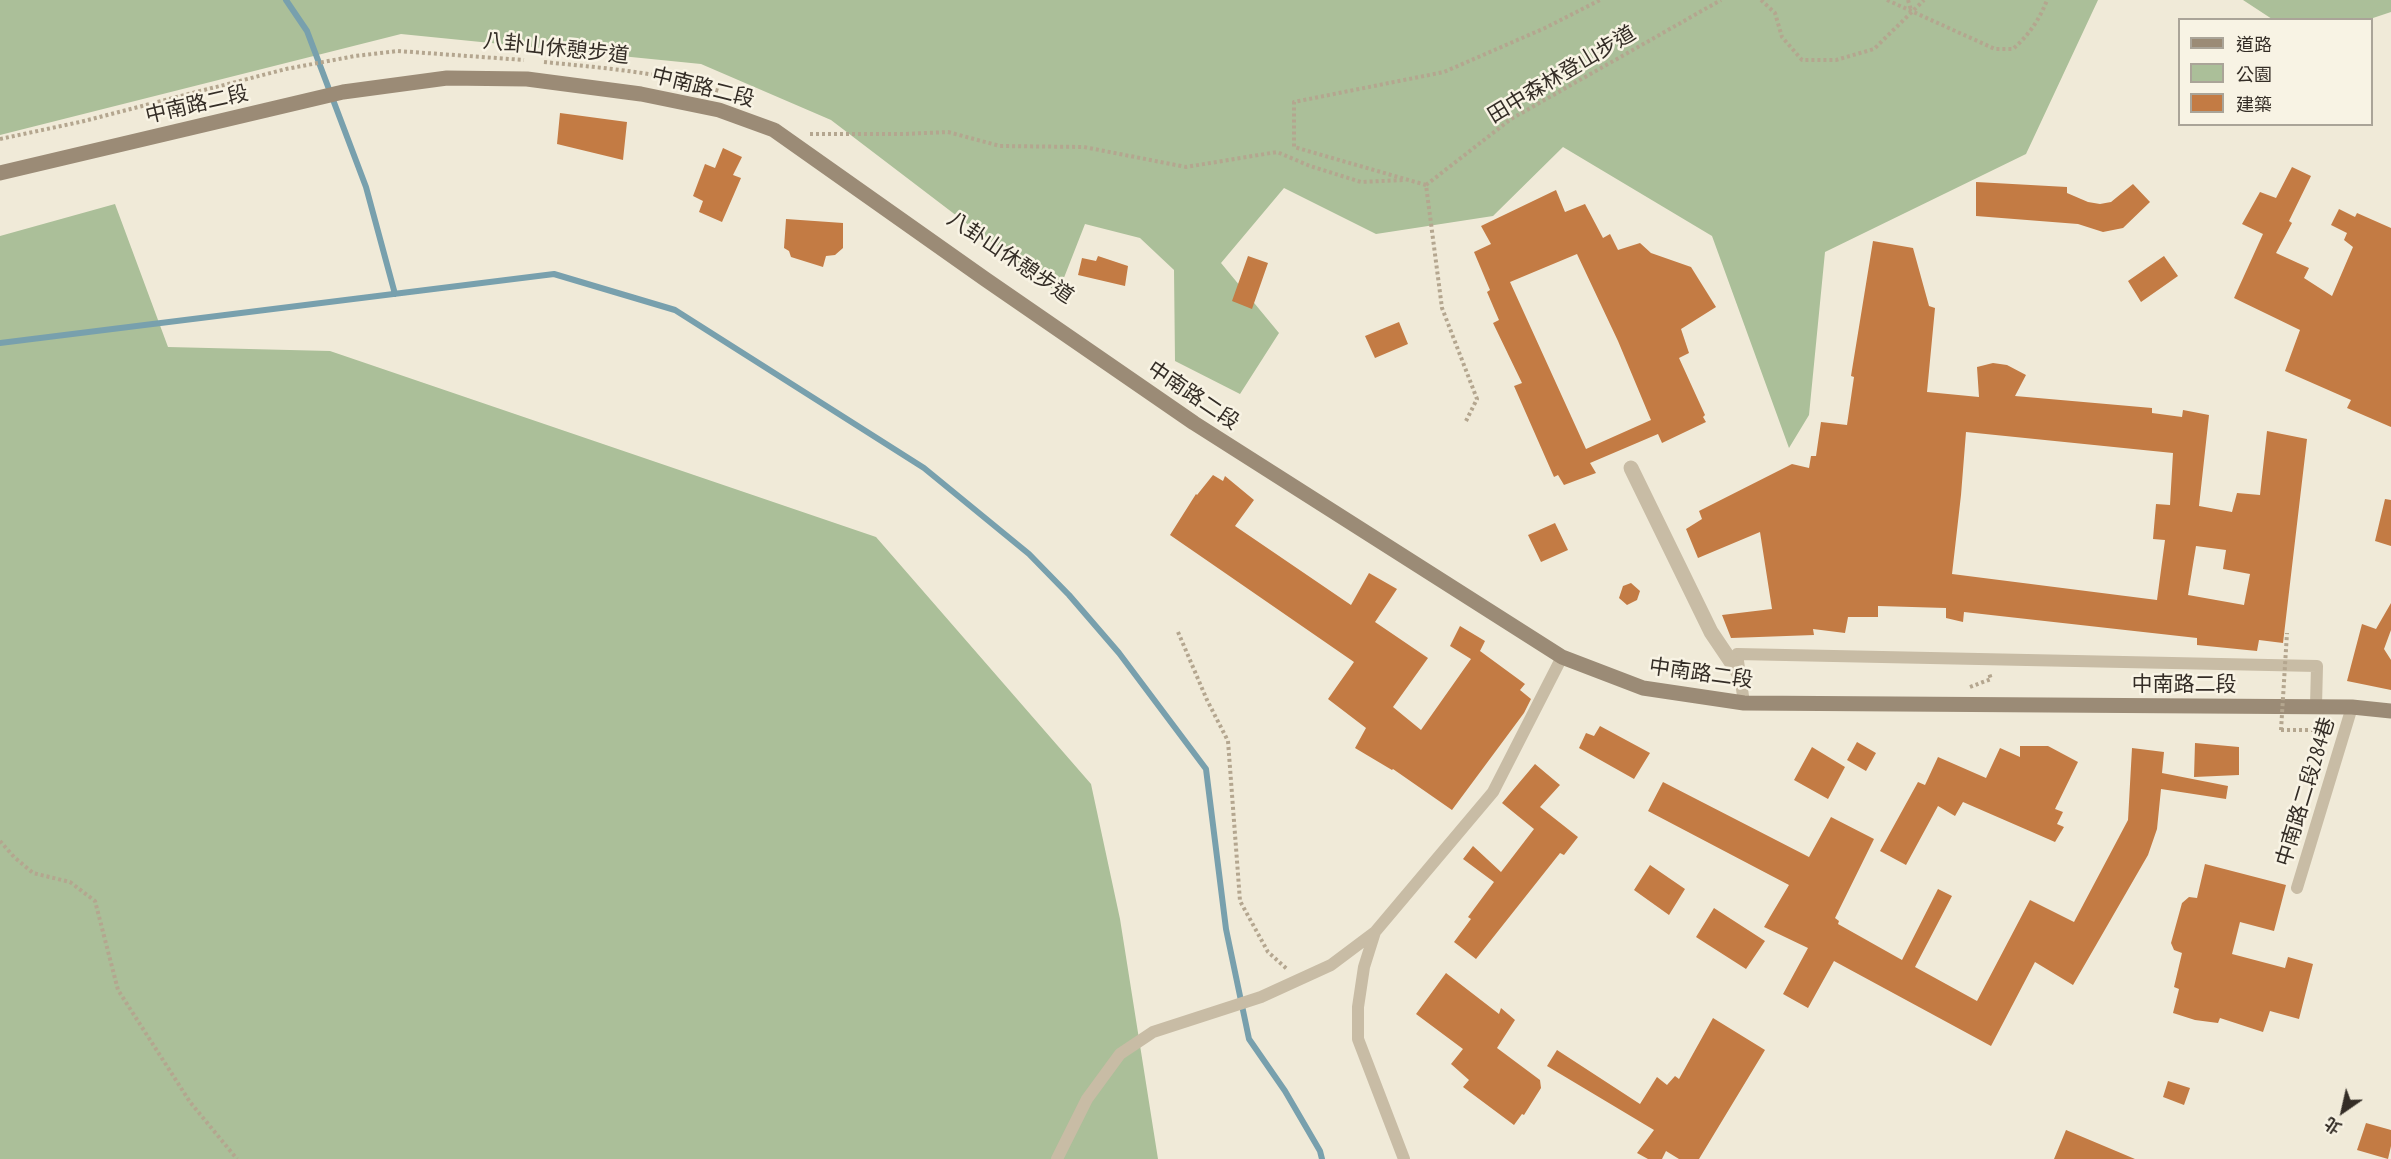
<!DOCTYPE html>
<meta charset="utf-8">
<style>
body{margin:0}
#map{position:relative;width:2391px;height:1159px;overflow:hidden;background:#f0ead8;font-family:"PT Sans Narrow","Noto Sans TC",sans-serif}
canvas{display:block}
.legend{position:absolute;left:2178px;top:18px;width:195px;height:108px;box-sizing:border-box;background:#f8f3e4;border:2px solid #aaa498;margin:0;padding:8px 10px;list-style:none;font-size:18px;color:#342d26}
.legend li{display:flex;align-items:center;gap:12px;height:30px}
.legend b{width:30px;border:2px solid #aaa498}
.north{position:absolute;left:2313px;top:1081px;width:60px;height:60px;-webkit-text-stroke:4px #f8f3e4;paint-order:stroke;rotate:214deg;font-size:16px;font-weight:700;line-height:24px;text-align:center;color:#342d26}
.north::after{content:'';display:block;margin:auto;width:21px;height:27px;background:#342d26;clip-path:polygon(50% 0,100% 100%,50% 72%,0 100%)}
</style>
<div id="map">
<canvas width="2391" height="1159"></canvas>
<ul class="legend">
<li><b style="height:8px;background:#9b8b76"></b>道路</li>
<li><b style="height:16px;background:#abbf99"></b>公園</li>
<li><b style="height:16px;background:#c37b44"></b>建築</li>
</ul>
<div class="north">北</div>
</div>
<script>
const ctx = document.querySelector('canvas').getContext('2d');
ctx.lineJoin = 'round';
function fill(path, color) {
  ctx.fillStyle = color;
  ctx.fill(path, 'evenodd');
}
function strokePath(path, color, width, dash) {
  ctx.strokeStyle = color;
  ctx.lineWidth = width;
  ctx.lineCap = dash ? 'butt' : 'round';
  ctx.setLineDash(dash || []);
  ctx.stroke(path);
}
function drawText(font, color, halo, rows, align = 'center') {
  ctx.font = font + ' "PT Sans Narrow","Noto Sans TC",sans-serif';
  ctx.lineWidth = 5;
  ctx.setLineDash([]);
  ctx.textBaseline = 'middle';
  ctx.strokeStyle = halo;
  ctx.fillStyle = color;
  for (const [text, x, y, turn = 0] of rows) {
    ctx.save();
    ctx.translate(x, y);
    ctx.rotate((+turn || 0) * Math.PI / 180);
    ctx.textAlign = isNaN(turn) ? turn : align;
    if (halo) ctx.strokeText(text, 0, 0);
    ctx.fillText(text, 0, 0);
    ctx.restore();
  }
}
const green = new Path2D(`
 M0,0H2098L2026,154L1825,252L1809,415L1789,448L1712,236L1563,147L1493,216L1376,234L1284,188L1221,263L1279,333L1240,394L1175,361L1174,270L1140,238L1085,224L1058,293L831,120L701,64L401,34L0,135Z
 M2243,0H2391V12L2370,19H2272Z
 M115,204L168,347L330,351L876,537L1091,784L1120,919L1158,1159H0V236Z`);
const stream = new Path2D(`
 M286,0L307,31L366,187L395,294
 M0,343L554,274L675,310L924,468L1029,554L1069,595L1119,653L1206,769L1226,929L1249,1039L1285,1091L1320,1151L1322,1159`);
const building = new Path2D(`
 M560,113L627,122L623,160L557,144Z
 M723,148L742,157L733,175L741,178L722,222L699,212L703,201L693,196L705,164L715,168Z
 M2292,167L2311,176L2289,221L2292,223L2276,253L2309,268L2304,278L2332,296L2353,247L2344,240L2347,233L2331,225L2339,209L2355,217L2357,213L2391,228V427L2347,408L2351,400L2285,371L2300,330L2234,298L2263,234L2242,224L2260,192L2276,198Z
 M1976,182L2067,187V193L2088,202L2100,204L2111,202L2133,184L2150,202L2123,228L2103,232L2078,224L1976,216Z
 M1556,190L1565,212L1585,204L1603,238L1610,234L1618,250L1640,243L1651,253L1691,267L1716,307L1681,329L1689,353L1679,358L1705,415L1703,417L1706,422L1662,443L1658,434L1590,463L1596,473L1564,485L1558,475L1554,477L1514,386L1522,383L1493,323L1499,320L1487,292L1490,290L1474,252L1491,244L1481,226ZM1577,254L1618,341L1651,420L1586,449L1510,282Z
 M786,219L843,223V248L835,255L826,256L823,267L791,257L789,251L784,248Z
 M1873,241L1913,248L1929,306L1935,308L1927,392L1979,397L1977,367L1993,363L2007,365L2026,375L2015,396L2152,408V413L2182,417L2183,410L2209,415L2199,506L2232,512L2237,493L2260,495L2267,431L2307,439L2283,643L2259,640L2257,651L2197,645V638L1964,612L1963,622L1946,618V608L1878,606V617H1848L1845,633L1813,629L1814,635L1731,638L1722,615L1772,609L1760,532L1698,558L1686,529L1702,519L1699,511L1792,464L1809,468L1811,456H1816L1821,422L1847,425L1854,377L1851,376ZM1966,432L2173,453L2170,505L2156,504L2153,539L2165,540L2157,600L1952,574L1961,495ZM2196,546L2226,550L2223,569L2250,574L2244,605L2188,595Z
 M1098,256L1128,266L1125,286L1078,275L1082,258L1096,261Z
 M1248,256L1268,263L1252,309L1232,301Z
 M2164,256L2178,276L2141,302L2128,281Z
 M1399,322L1408,344L1375,358L1365,336Z
 M1213,475L1223,481L1225,476L1254,500L1235,526L1351,605L1369,573L1397,589L1375,622L1428,658L1393,707L1421,730L1471,659L1450,646L1460,626L1485,641L1480,651L1525,684L1520,690L1531,699L1524,713L1452,810L1393,769L1392,770L1355,748L1366,728L1328,699L1354,662L1170,535L1196,494L1197,495Z
 M2385,499L2391,500V546L2375,541Z
 M1555,523L1568,550L1541,562L1528,535Z
 M1631,583L1640,591L1637,600L1627,605L1619,598L1623,586Z
 M2391,603V630L2384,649L2391,660V690L2347,681L2362,624L2376,629Z
 M1600,726L1650,753L1634,779L1579,748L1586,733L1594,736Z
 M1857,742L1876,753L1866,771L1847,760Z
 M2195,743L2239,747V775L2194,777Z
 M2020,746H2048L2078,762L2055,809L2063,812L2057,824L2064,827L2055,842L1963,802L1955,816L1938,806L1906,865L1880,851L1918,782L1925,785L1938,757L1986,778L2000,748L2020,757Z
 M1812,747L1845,767L1828,799L1794,780Z
 M2132,748L2164,752L2162,773L2228,786L2226,799L2161,789L2157,829L2148,855L2073,985L2035,962L1991,1046L1834,961L1808,1008L1783,994L1808,948L1764,927L1789,885L1648,811L1663,782L1809,857L1831,817L1874,839L1835,918L1839,921L1838,924L1902,960L1938,889L1952,896L1915,967L1977,1001L2030,900L2074,922L2128,820Z
 M1535,764L1560,785L1540,807L1578,837L1564,855L1560,853L1476,959L1454,942L1471,919L1468,917L1494,882L1463,859L1473,846L1501,872L1534,829L1502,803Z
 M2205,864L2286,885L2274,931L2240,922L2232,954L2285,968L2288,957L2313,964L2299,1019L2270,1011L2263,1032L2220,1018L2218,1023L2195,1020L2173,1013L2179,989L2174,987L2182,953L2174,950L2171,943L2182,903L2189,897L2197,898Z
 M1650,865L1685,889L1669,915L1634,890Z
 M1714,908L1765,941L1746,969L1696,937Z
 M1446,973L1499,1014L1501,1008L1515,1020L1497,1048L1540,1080L1541,1088L1524,1115L1522,1114L1514,1125L1463,1087L1469,1080L1451,1064L1463,1049L1416,1014Z
 M1713,1018L1765,1050L1699,1159H1679L1666,1151L1662,1159H1648L1637,1153L1654,1130L1547,1066L1557,1050L1640,1104L1657,1077L1667,1085L1675,1076L1679,1079Z
 M2168,1081L2190,1088L2184,1105L2163,1097Z
 M2366,1123L2391,1130V1146L2388,1159L2357,1150Z
 M2066,1130L2135,1159H2054Z`);
const path = new Path2D(`
 M1761,0L1775,13L1782,37L1802,60H1836L1874,49L1924,0
 M1887,0L1995,49H2013C2028,36 2040,19 2047,0
 M1908,0L1911,10
 M544,62C603,68 663,72 719,91
 M810,134H904L948,132L1000,146L1084,147L1186,167L1277,152L1310,166L1361,182L1403,180
 M0,139L80,122L286,69L355,56L398,51L524,60
 M1426,185L1511,119L1721,0
 M1466,421L1477,399L1442,308L1426,185L1294,147V102L1444,72L1545,28L1600,0
 M1178,632L1207,700L1228,741L1240,901L1268,952L1288,970
 M1970,687L1991,679L1989,673
 M2281,730H2326V721
 M0,841L14,857L33,873L70,882L95,901L118,990L190,1102L237,1159`);
const service = new Path2D(`
 M1744,703L1737,654L2317,666L2316,706
 M2297,888L2352,707
 M1375,932L1364,967L1358,1007V1039L1404,1159
 M1057,1159L1087,1099L1120,1054L1153,1032L1261,997L1331,965L1375,932L1493,792L1562,657`);
const minor = new Path2D(`
 M1631,468L1711,632L1740,675`);
const secondary = new Path2D(`
 M0,173L343,92L447,78L527,79L641,94L719,110L774,130L985,279L1194,423L1562,657L1643,688L1744,703L2352,707L2391,711`);
const pathBridge = new Path2D(`
 M2281,730L2287,633`);
const streetNames = [
 ["八卦山休憩步道",556,49,6],
 ["田中森林登山步道",1562,75,-31],
 ["中南路二段",703,88,14],
 ["中南路二段",197,105,-13],
 ["八卦山休憩步道",1010,258,34],
 ["中南路二段",1193,396,34],
 ["中南路二段",1701,674,8],
 ["中南路二段",2184,685],
 ["中南路二段284巷",2306,792,-73]
];
fill(green, '#abbf99');
strokePath(stream, '#78a0ad', 6);
fill(building, '#c37b44');
strokePath(path, '#b4a68f', 4, [3, 3]);
strokePath(service, '#c8bca5', 12);
strokePath(minor, '#c8bca5', 15);
strokePath(secondary, '#9b8b76', 15);
strokePath(pathBridge, '#b4a68f', 4, [3, 3]);
drawText('21px', '#342d26', '#f8f3e4', streetNames);
</script>
